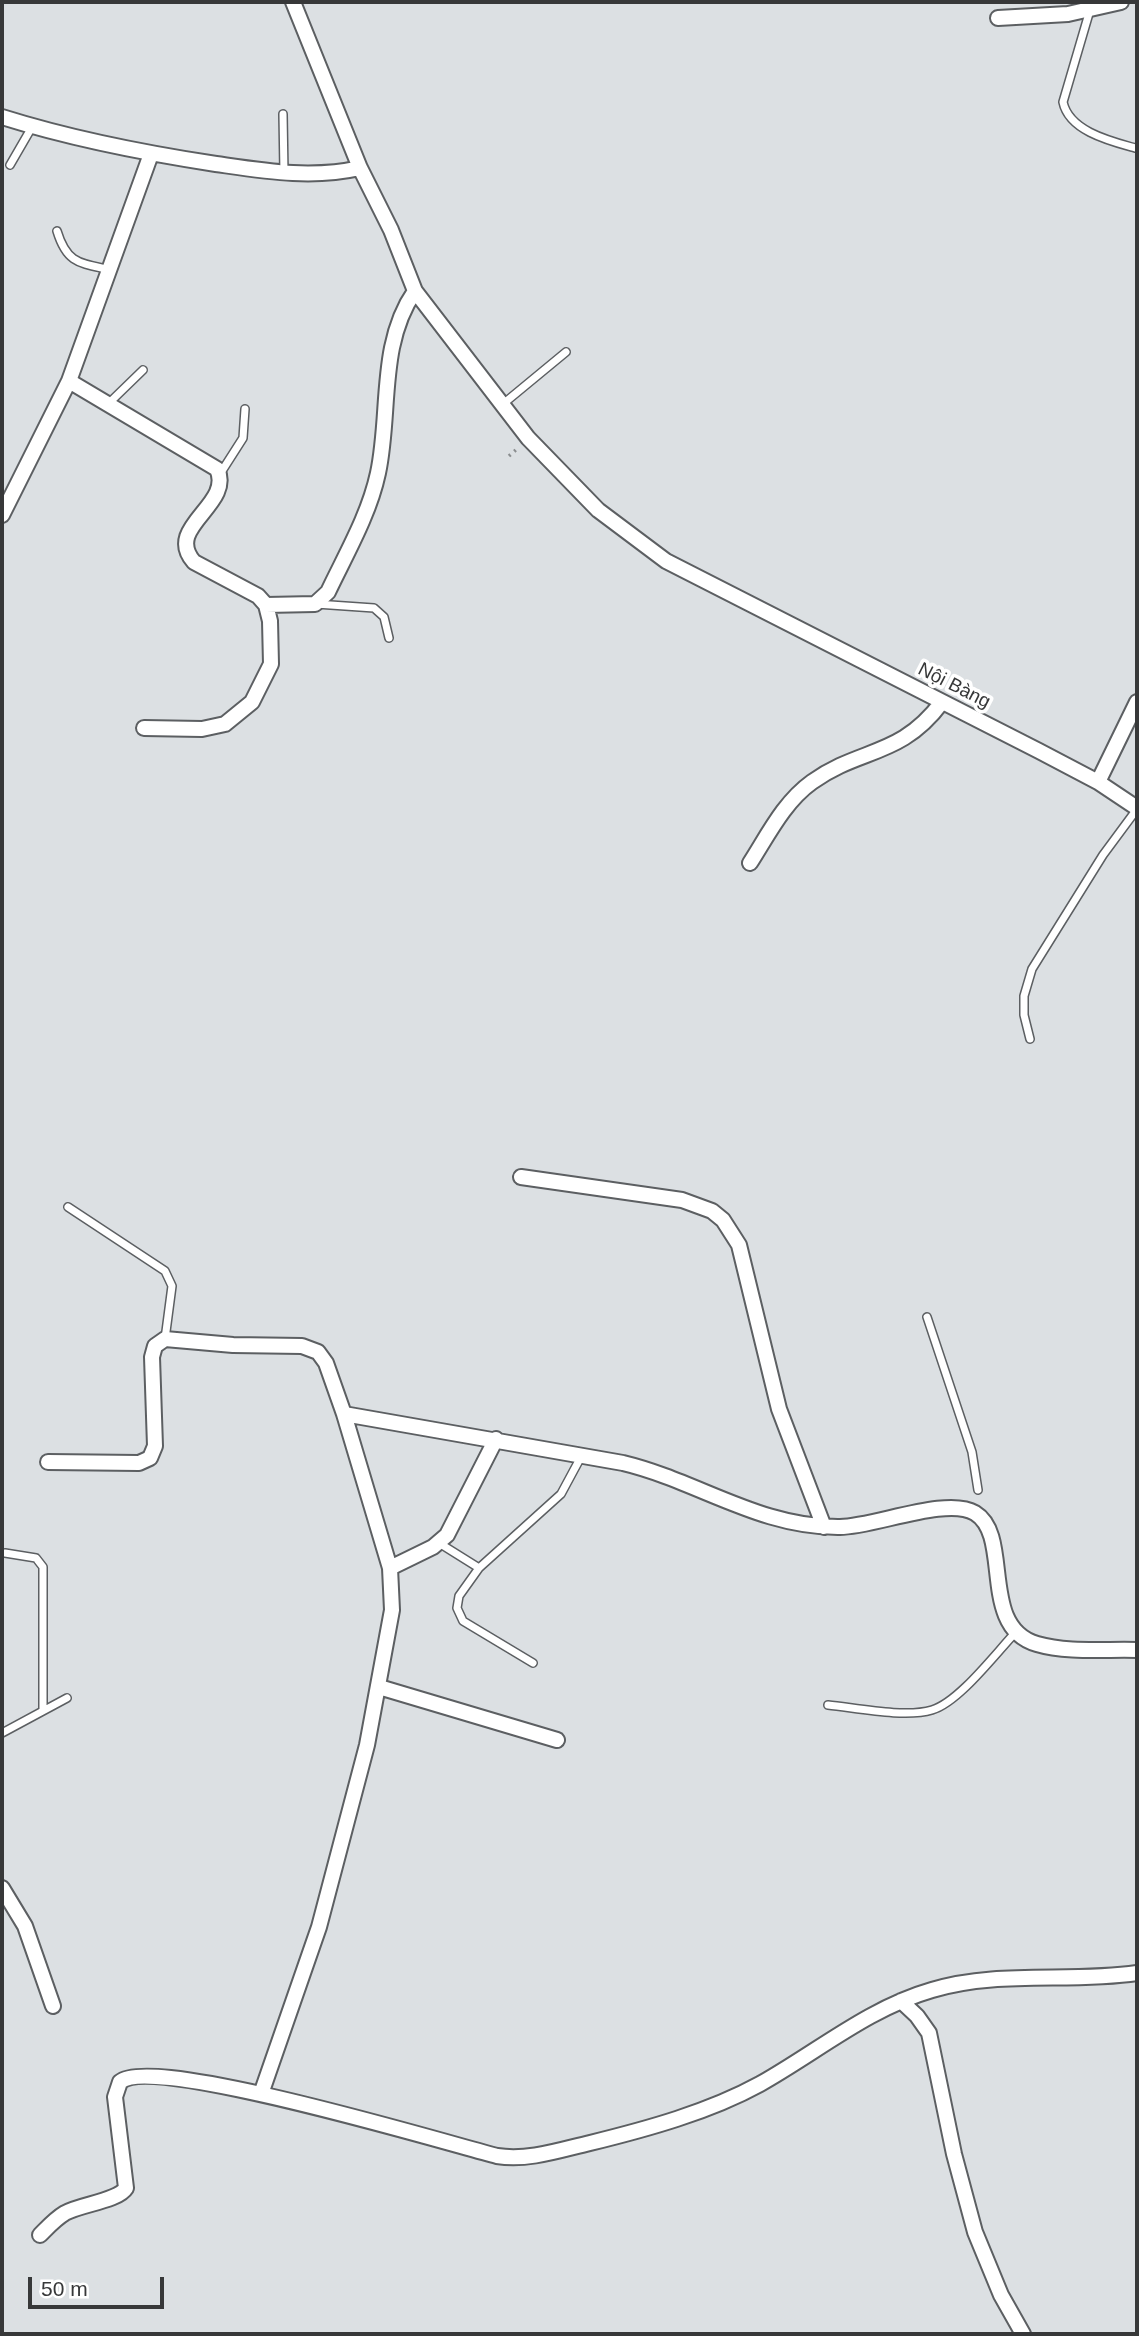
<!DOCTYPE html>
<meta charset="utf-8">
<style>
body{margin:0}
#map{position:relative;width:1139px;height:2336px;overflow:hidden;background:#dce0e3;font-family:Helvetica,sans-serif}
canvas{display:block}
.frame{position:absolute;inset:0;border:4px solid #373839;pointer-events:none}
.scale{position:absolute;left:28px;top:2277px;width:136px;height:32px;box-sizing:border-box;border:4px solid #373839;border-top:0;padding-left:9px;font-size:21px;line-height:24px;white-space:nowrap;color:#373839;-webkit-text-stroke:5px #fff;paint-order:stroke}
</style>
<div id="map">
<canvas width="1139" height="2336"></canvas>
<div class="frame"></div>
<div class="scale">50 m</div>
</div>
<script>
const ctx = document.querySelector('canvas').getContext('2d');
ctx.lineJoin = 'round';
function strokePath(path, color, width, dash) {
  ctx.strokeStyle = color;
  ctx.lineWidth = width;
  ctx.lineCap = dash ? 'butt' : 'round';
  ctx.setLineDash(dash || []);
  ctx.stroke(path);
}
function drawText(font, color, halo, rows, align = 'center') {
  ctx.font = font + ' Helvetica,sans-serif';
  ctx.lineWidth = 7;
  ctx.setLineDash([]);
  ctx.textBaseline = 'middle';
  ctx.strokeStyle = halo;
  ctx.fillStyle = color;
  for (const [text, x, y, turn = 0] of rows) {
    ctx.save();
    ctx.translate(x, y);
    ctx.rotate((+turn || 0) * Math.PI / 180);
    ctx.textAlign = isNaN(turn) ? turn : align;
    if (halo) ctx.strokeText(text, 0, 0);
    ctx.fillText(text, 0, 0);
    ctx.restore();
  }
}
const path = new Path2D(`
 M509,456L518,448`);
const service = new Path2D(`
 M1090,10L1063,102C1069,131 1110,141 1135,148
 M283,114L284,173
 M10,165L32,127
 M57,231C67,264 80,263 111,270
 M108,404L143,370
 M503,404L566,352
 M220,474L243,438L245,409
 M316,604L374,608L384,617L389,638
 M1030,1039L1024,1015V996L1032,969L1103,855L1137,809
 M68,1207L165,1271L172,1286L165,1339
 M927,1317L972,1452L978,1490
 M439,1543L479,1568
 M5,1553L36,1558L43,1567V1709
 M533,1663L463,1621L457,1608L459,1596L479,1568L561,1494L582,1455
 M828,1705C857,1708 905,1718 932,1710C959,1702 995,1654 1016,1632
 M2,1733L67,1698`);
const minor = new Path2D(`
 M293,2L360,168L391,230L415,291L528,438L598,510L666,561L1039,751L1098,782L1137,808
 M998,18L1068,14L1121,2
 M2,117C72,139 144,153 216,164C265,171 311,179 360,168
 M69,381L217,469C234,505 163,527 194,562L258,596L266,605L270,621L271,664L252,702L225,724L202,729L144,728
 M2,515L69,381L151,154
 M266,605L315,604L328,592C346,554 369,515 378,473C391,413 378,344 415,291
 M1098,782L1137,702
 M750,863C768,835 784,802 812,782C861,747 900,758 942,702
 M521,1177L682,1200L712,1211L723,1220L739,1245L779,1409L824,1527
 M344,1414L623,1463C698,1481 760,1528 840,1527C874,1527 947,1496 975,1513C1013,1536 978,1627 1037,1644C1067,1653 1106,1649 1137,1650
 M48,1462L139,1463L150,1458L155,1446L152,1357L155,1346L165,1339L233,1345L302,1346L318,1352L326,1363L344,1414L390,1568L392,1610L367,1745L319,1927L261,2094
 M390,1568L433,1547L447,1535L496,1439
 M379,1687L557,1740
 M2,1888L25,1926L53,2006
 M901,2001L917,2016L929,2033L954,2154L975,2232L1001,2295L1023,2334
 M40,2235C48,2227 55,2219 65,2213C81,2204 118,2201 126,2188L115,2097L120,2082C151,2054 443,2142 497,2156C528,2161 560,2150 590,2143C647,2129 709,2112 760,2084C817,2052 869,2008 932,1990C998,1970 1070,1983 1137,1973`);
const streetNames = [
 ["Nội Bàng",954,686,27]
];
strokePath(service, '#5c5f62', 10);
strokePath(minor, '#5c5f62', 18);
strokePath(path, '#8b8e90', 3.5, [2, 5]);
strokePath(service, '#fff', 7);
strokePath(minor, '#fff', 14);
drawText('19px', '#373839', '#fff', streetNames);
</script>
